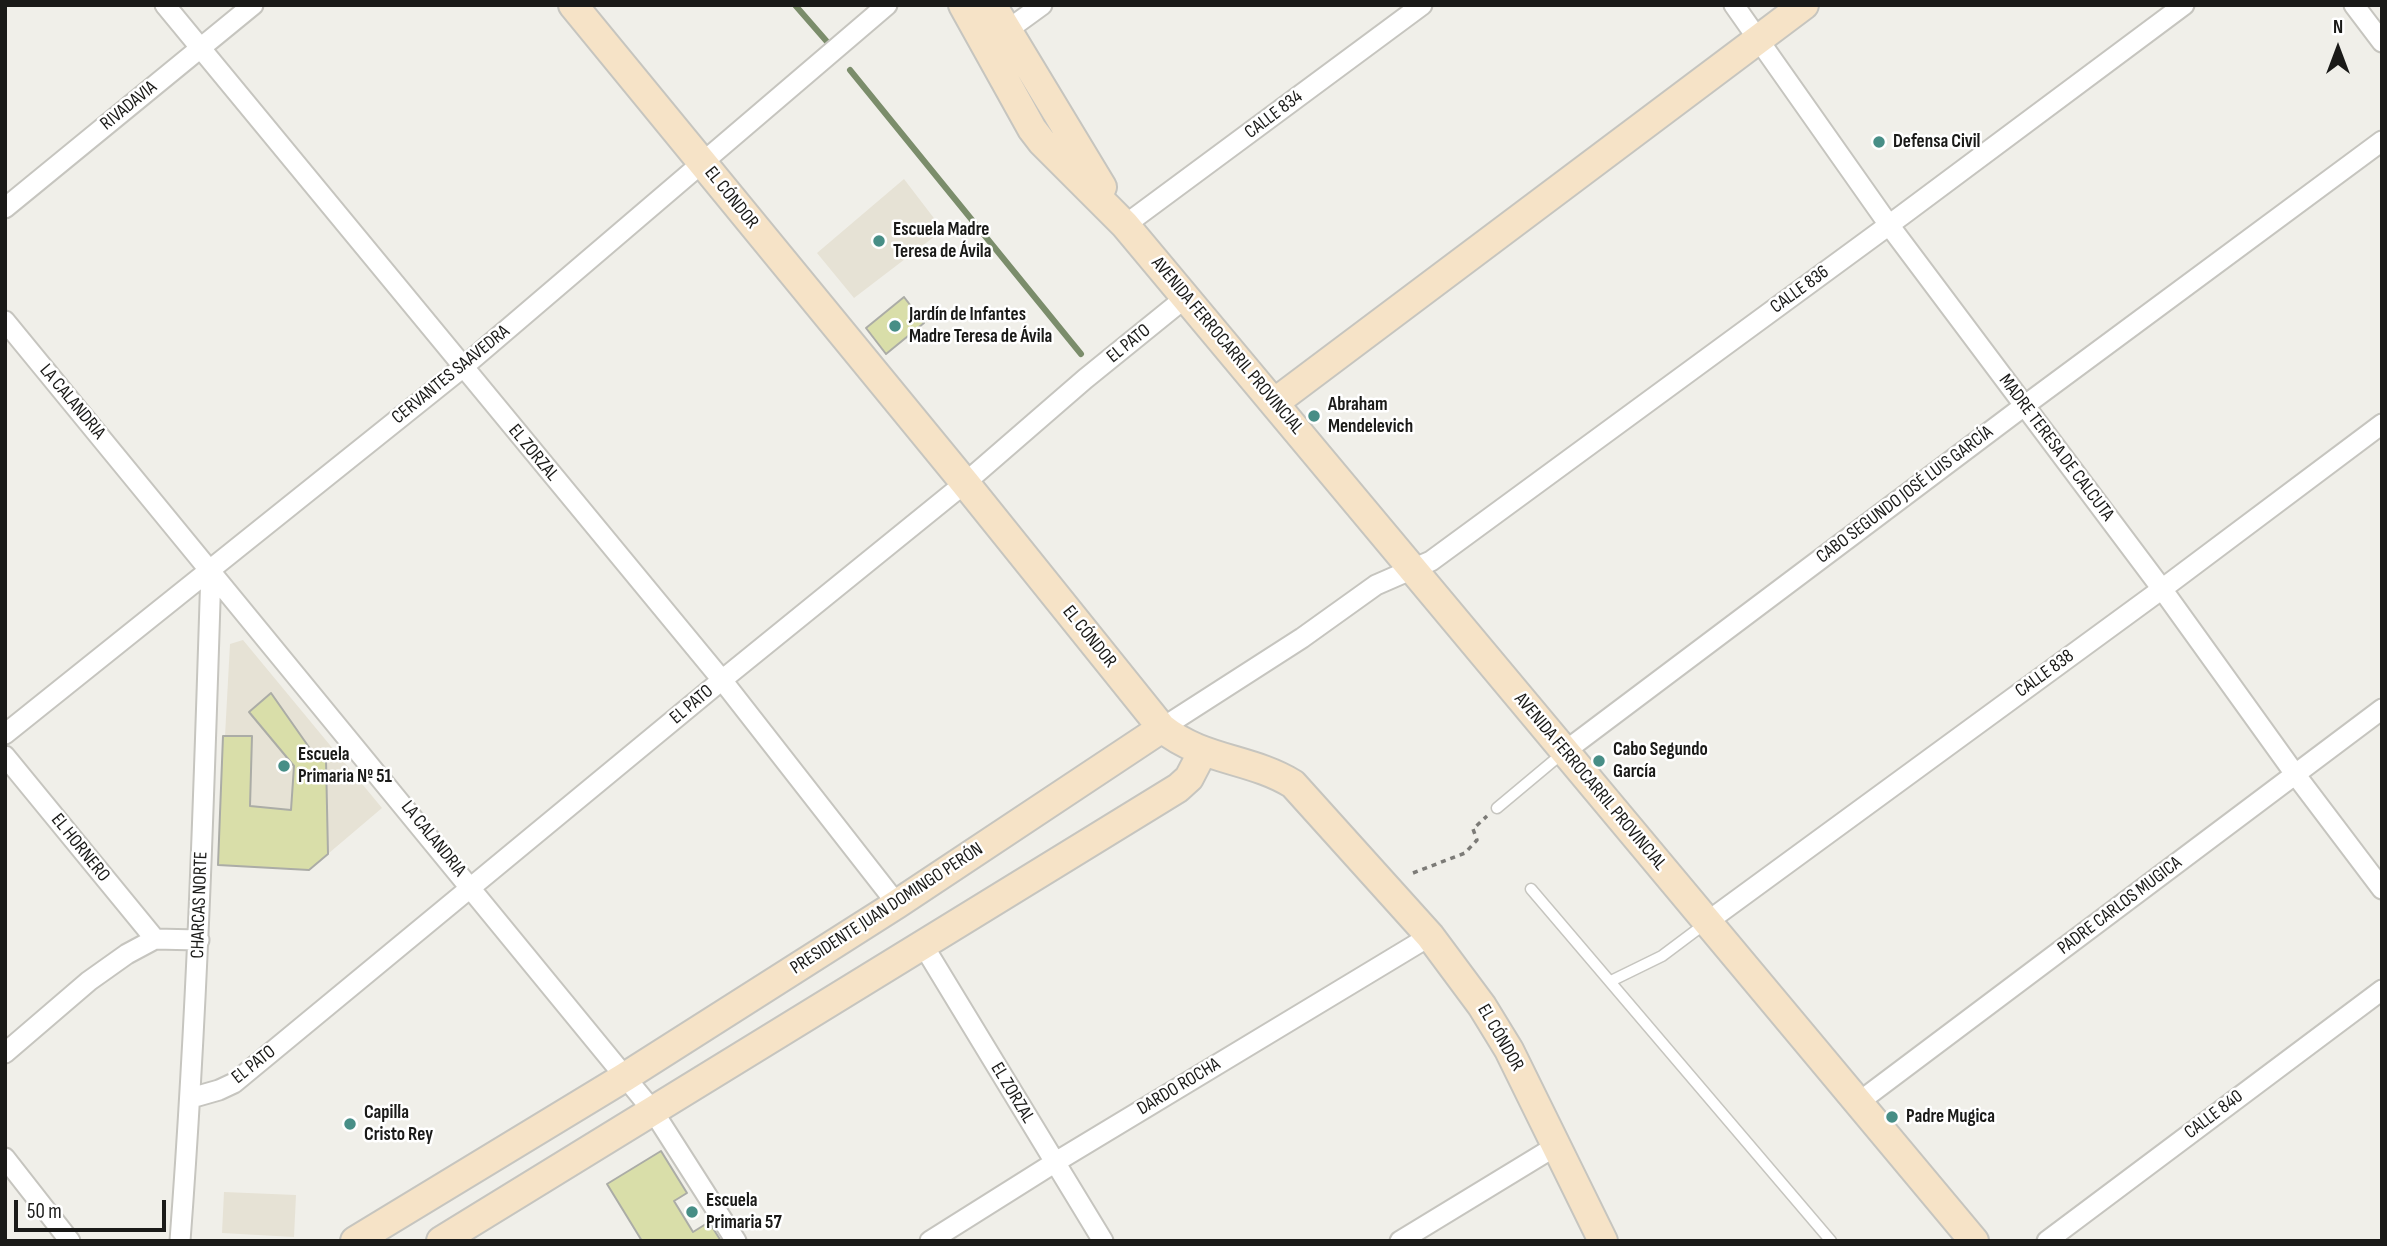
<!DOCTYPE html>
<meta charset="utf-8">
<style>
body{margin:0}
#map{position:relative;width:2387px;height:1246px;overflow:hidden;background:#f0efe9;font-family:"Sofia Sans Condensed",sans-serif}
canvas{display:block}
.frame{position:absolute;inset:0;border:7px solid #1a1a18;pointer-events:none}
.north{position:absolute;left:2303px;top:14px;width:70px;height:70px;-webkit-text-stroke:5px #fff;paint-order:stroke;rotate:0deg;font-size:19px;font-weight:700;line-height:28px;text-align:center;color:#1a1a18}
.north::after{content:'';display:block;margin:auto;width:24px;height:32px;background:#1a1a18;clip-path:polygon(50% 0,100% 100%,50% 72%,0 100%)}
.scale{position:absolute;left:14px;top:1200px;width:152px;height:32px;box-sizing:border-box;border:4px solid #1a1a18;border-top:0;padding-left:9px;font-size:21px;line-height:24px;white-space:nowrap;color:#1a1a18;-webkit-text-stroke:5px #fff;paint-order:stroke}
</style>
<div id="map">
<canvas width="2387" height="1246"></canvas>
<div class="frame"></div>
<div class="north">N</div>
<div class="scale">50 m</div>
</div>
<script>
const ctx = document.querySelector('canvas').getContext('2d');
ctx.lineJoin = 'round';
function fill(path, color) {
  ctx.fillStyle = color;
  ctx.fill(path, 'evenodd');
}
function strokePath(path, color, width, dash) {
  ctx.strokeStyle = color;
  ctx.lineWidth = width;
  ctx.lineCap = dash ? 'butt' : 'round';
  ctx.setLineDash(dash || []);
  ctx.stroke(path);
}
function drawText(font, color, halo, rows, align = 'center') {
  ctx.font = font + ' "Sofia Sans Condensed",sans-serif';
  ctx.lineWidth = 5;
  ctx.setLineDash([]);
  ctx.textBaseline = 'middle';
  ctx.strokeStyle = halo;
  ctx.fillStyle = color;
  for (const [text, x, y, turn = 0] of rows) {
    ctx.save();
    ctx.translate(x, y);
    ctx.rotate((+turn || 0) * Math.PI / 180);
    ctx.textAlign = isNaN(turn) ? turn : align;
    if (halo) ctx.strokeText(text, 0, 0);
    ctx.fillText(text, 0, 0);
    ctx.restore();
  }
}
const built = new Path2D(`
 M904,179L943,230L854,298L817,253Z
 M243,640L382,808L309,870L218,865L230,644Z
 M224,1192L296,1195L294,1237L222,1233Z`);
const stream = new Path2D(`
 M795,5L829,44
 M850,70L1081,354`);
const building = new Path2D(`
 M904,297L924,323L886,354L866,328Z
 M271,693L318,760H326L328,854L309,870L218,865L223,736H252L250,806L291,810L294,766L249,712Z
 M661,1151L687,1193L674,1201L693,1232L709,1222L721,1241H642L607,1184Z`);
const path = new Path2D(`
 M1413,873L1465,853L1477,840L1473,829L1487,816`);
const lane = new Path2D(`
 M1497,808L1564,752
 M1531,889L1831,1241
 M1611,981L1662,956L1706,923`);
const street = new Path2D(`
 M165,5L722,680L897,904
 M1734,5L1889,225L2162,589L2295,774L2382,889
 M2354,5L2382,42
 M998,37L1042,5
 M5,208L253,5
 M1125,225L1422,5
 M5,321L653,1111L736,1241
 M1162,728L1302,638L1376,585L1431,561L1889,225L2184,5
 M5,734L462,368L887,5
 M1564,752L2024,406L2382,141
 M5,756L155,939
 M1707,922L2162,589L2382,424
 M923,945L1103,1241
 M5,1053L89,981L127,954L155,939L199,940
 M191,1098L219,1090L234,1083L722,680L965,483L1085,379L1185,298
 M1859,1102L2382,709
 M5,1158L70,1241
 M180,1241C197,1017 204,794 211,570
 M930,1241L1054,1163L1430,936
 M1400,1241L1556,1146
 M2047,1241L2382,990`);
const secondary = new Path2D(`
 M573,5L965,483L1162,728C1203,761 1251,758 1293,784L1430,936L1482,1006L1509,1050L1603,1241
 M963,5L1032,129L1042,142L1125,225L1974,1241
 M992,5L1102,187
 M1274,403L1804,5
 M355,1241L625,1077L897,904L1162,728
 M441,1241L1178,788L1189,778L1203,751`);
const markers = [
 [1879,142,7,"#478e86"],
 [879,241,7,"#478e86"],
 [895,326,7,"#478e86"],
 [1314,416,7,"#478e86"],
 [1599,761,7,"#478e86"],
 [284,766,7,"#478e86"],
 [1892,1117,7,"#478e86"],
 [350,1124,7,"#478e86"],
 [692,1212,7,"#478e86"]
];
const streetNames = [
 ["RIVADAVIA",129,106,-39],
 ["CALLE 834",1274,115,-37],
 ["EL CÓNDOR",731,198,51],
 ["CALLE 836",1800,290,-36],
 ["EL PATO",1129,344,-39],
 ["AVENIDA FERROCARRIL PROVINCIAL",1227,346,50],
 ["CERVANTES SAAVEDRA",451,375,-39],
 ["LA CALANDRIA",72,402,50],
 ["MADRE TERESA DE CALCUTA",2056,448,53],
 ["EL ZORZAL",533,453,50],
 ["CABO SEGUNDO JOSÉ LUIS GARCÍA",1905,495,-37],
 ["EL CÓNDOR",1089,637,51],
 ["CALLE 838",2045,674,-36],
 ["EL PATO",692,705,-40],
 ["AVENIDA FERROCARRIL PROVINCIAL",1590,782,50],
 ["LA CALANDRIA",433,839,51],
 ["EL HORNERO",80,848,51],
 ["CHARCAS NORTE",200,905,-88],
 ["PADRE CARLOS MUGICA",2120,906,-37],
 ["PRESIDENTE JUAN DOMINGO PERÓN",887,909,-33],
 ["EL CÓNDOR",1500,1038,60],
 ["EL PATO",254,1065,-38],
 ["DARDO ROCHA",1179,1087,-31],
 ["EL ZORZAL",1012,1093,59],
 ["CALLE 840",2214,1115,-37]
];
const poiNames = [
 ["Defensa Civil",1893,142],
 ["Escuela Madre",893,230],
 ["Teresa de Ávila",893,252],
 ["Jardín de Infantes",909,315],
 ["Madre Teresa de Ávila",909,337],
 ["Abraham",1328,405],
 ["Mendelevich",1328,427],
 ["Cabo Segundo",1613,750],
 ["García",1613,772],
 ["Escuela",298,755],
 ["Primaria Nº 51",298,777],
 ["Capilla",364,1113],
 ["Cristo Rey",364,1135],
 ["Padre Mugica",1906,1117],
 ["Escuela",706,1201],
 ["Primaria 57",706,1223]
];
fill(built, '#e6e2d5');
strokePath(stream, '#7b8d6b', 6);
fill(building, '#d9dea9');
strokePath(building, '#abaca6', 2);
strokePath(lane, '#c6c5bf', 13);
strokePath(street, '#c6c5bf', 23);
strokePath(secondary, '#c6c5bf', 32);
strokePath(path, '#7c7b77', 3.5, [5, 5]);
strokePath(lane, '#fff', 10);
strokePath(street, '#fff', 19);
strokePath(secondary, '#f6e3c7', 28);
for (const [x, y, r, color] of markers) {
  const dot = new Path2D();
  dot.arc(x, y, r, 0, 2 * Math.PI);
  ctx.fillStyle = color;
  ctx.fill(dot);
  strokePath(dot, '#fff', 2.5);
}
drawText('19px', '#1a1a18', '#fff', streetNames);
drawText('bold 19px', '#1a1a18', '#fff', poiNames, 'left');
</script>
